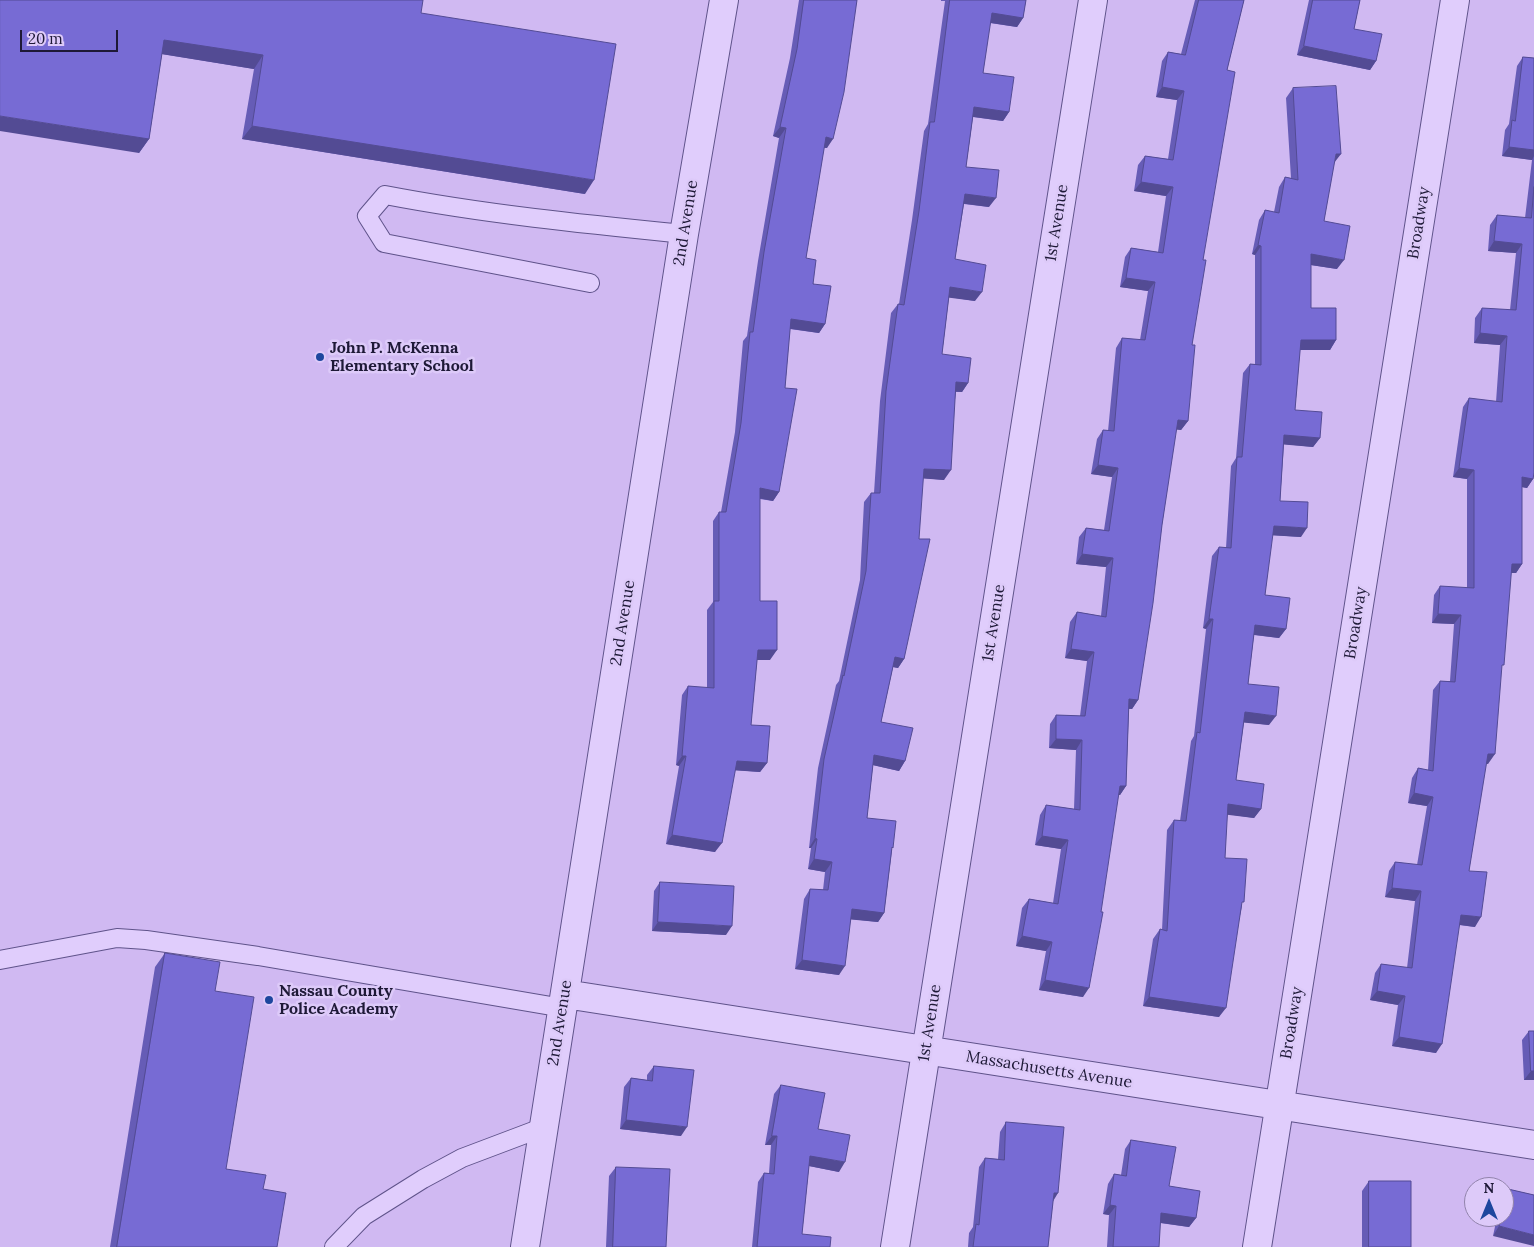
<!DOCTYPE html>
<style>
body{margin:0}
#map{position:relative;width:1534px;height:1247px;overflow:hidden;background:#d0b9f2;font-family:Lora,serif}
canvas{display:block}
.north{position:absolute;left:1464px;top:1177px;width:50px;height:50px;box-sizing:border-box;background:#ddcaf9;border:1px solid #9183ab;border-radius:50%;rotate:0deg;font-size:14px;font-weight:700;line-height:20px;text-align:center;color:#1e1937}
.north::after{content:'';display:block;margin:auto;width:18px;height:22px;background:#1d469e;clip-path:polygon(50% 0,100% 100%,50% 72%,0 100%)}
.scale{position:absolute;left:20px;top:30px;width:98px;height:22px;box-sizing:border-box;border:2px solid #1e1937;border-top:0;padding-left:6px;font-size:15px;line-height:18px;white-space:nowrap;color:#1e1937;-webkit-text-stroke:4px #ddcaf9;paint-order:stroke}
</style>
<div id="map">
<canvas width="1534" height="1247"></canvas>
<div class="north">N</div>
<div class="scale">20 m</div>
</div>
<script>
const ctx = document.querySelector('canvas').getContext('2d');
ctx.lineJoin = 'round';
function strokePath(path, color, width, dash) {
  ctx.strokeStyle = color;
  ctx.lineWidth = width;
  ctx.lineCap = dash ? 'butt' : 'round';
  ctx.setLineDash(dash || []);
  ctx.stroke(path);
}
function fill(path, color) {
  ctx.fillStyle = color;
  ctx.fill(path, 'evenodd');
}
function drawText(font, color, halo, rows, align = 'center') {
  ctx.font = font + ' Lora,serif';
  ctx.lineWidth = 5;
  ctx.setLineDash([]);
  ctx.textBaseline = 'middle';
  ctx.strokeStyle = halo;
  ctx.fillStyle = color;
  for (const [text, x, y, turn = 0] of rows) {
    ctx.save();
    ctx.translate(x, y);
    ctx.rotate((+turn || 0) * Math.PI / 180);
    ctx.textAlign = isNaN(turn) ? turn : align;
    if (halo) ctx.strokeText(text, 0, 0);
    ctx.fillText(text, 0, 0);
    ctx.restore();
  }
}
const lane = new Path2D(`
 M590,283L384,243L367,216L385,195C484,214 584,224 684,234
 M0,960L117,938L146,940L258,956L563,1008
 M334,1247L364,1216L423,1179L462,1158L544,1127`);
const street = new Path2D(`
 M565,994L1534,1145
 M525,1247L684,234L724,0
 M895,1247L1093,0
 M1257,1247L1455,0`);
const wall = new Path2D(`
 M0,0L421,13L585,194L242,139L254,69L162,54L149,139L139,153Z
 M799,0H857L827,148H824L806,258L825,324L819,333L790,329L785,388L779,492L773,501L760,499V601L770,660H757L751,725L767,763L760,772L735,770L715,852L666,844L679,766L676,765L682,695L688,686L707,688V610L713,602V521L719,512H721L735,432L743,341L747,336L758,261L779,138L773,136L790,58Z
 M941,0H1026L1023,18L1017,27L990,23L983,73L1009,112L1003,121L973,117L966,167L989,207L964,204L955,259L975,301L949,297L942,354L968,383L962,392H956L944,480L923,478L904,659L898,668L893,667L881,722L905,761L899,771L873,765L867,818L892,850L884,913L878,922L851,919L839,975L795,969L804,899L810,889L823,890L825,872L808,869L811,848H809L818,768L836,685L839,681L860,580L864,502L871,493H874L880,401L891,313L898,304H899L912,220L924,131L928,124L945,1H941Z
 M1195,0H1244L1227,70L1192,345L1188,421L1181,430L1176,429L1162,525L1138,700L1132,709H1129L1126,786L1120,795H1118L1083,997L1039,990L1046,951L1016,946L1022,908L1029,899L1053,903L1061,849L1035,845L1040,815L1046,805L1074,809L1076,750L1049,748L1050,724L1056,715L1080,716L1087,661L1065,658L1070,622L1077,612L1101,616L1106,567L1076,564L1079,537L1086,528L1104,530L1112,477L1091,474L1097,439L1103,430L1108,431L1116,348L1122,338L1140,340L1148,291L1120,287L1125,257L1131,248L1158,252L1166,196L1134,191L1138,165L1145,156L1168,159L1177,100L1156,97L1162,61L1168,52L1181,54Z
 M1309,0H1360L1354,29L1376,61L1370,70L1297,55Z
 M1523,57L1534,58V473L1533,479L1527,488L1522,487V564L1516,573H1511L1501,669L1488,764L1486,763L1469,871L1475,927L1459,925L1436,1053L1392,1046L1398,1005L1370,1000L1375,973L1381,964L1407,968L1415,901L1385,897L1389,871L1395,862L1417,865L1427,806L1408,803L1412,778L1418,768L1428,770L1433,690L1440,681H1450L1454,624L1432,623L1434,595L1440,586L1467,588V479L1453,477L1463,407L1469,398L1496,402L1500,345L1474,343L1475,318L1482,308L1510,310L1516,253L1488,251L1490,225L1497,215L1525,218L1532,160L1502,156L1505,130L1509,124L1517,66Z
 M1293,88L1334,163L1324,221L1337,269L1311,265V308L1336,340L1330,350H1300L1295,410L1320,438L1313,447L1284,444L1280,501L1301,537L1272,535L1265,595L1286,629L1279,638L1254,635L1248,684L1269,725L1244,722L1236,780L1261,809L1254,818L1227,814L1225,858L1242,906L1219,1017L1143,1006L1153,939L1160,929L1162,930L1167,830L1174,820L1180,821L1191,741L1194,736L1206,629L1203,628L1212,556L1219,547L1226,548L1231,466L1236,458L1243,373L1250,364H1255V255L1252,254L1259,220L1265,210L1274,212L1279,187L1285,177L1291,178L1286,98Z
 M660,882L726,935L652,931L654,891Z
 M165,953L215,991L226,1169L263,1189L277,1247H110L155,967Z
 M1529,1031H1534V1080H1524L1522,1040Z
 M654,1066L681,1136L620,1129L624,1087L631,1078L647,1080V1075Z
 M781,1085L818,1129L839,1172L809,1166L802,1234L830,1247H752L758,1182L764,1173H769L771,1145H765L774,1094Z
 M1006,1122L1053,1201L1048,1247H968L969,1233L973,1227L979,1167L985,1158L998,1159L1000,1132Z
 M1131,1140L1196,1218L1189,1227L1160,1223L1159,1247H1107L1109,1215L1103,1214L1108,1184L1114,1174L1121,1175L1125,1149Z
 M616,1167L666,1247H606L609,1176Z
 M1369,1181L1411,1247H1362V1191Z
 M1508,1189L1534,1195L1493,1236L1497,1217H1504V1195Z`);
const shadedWall = new Path2D(`
 M992,13L1023,18L1017,27L985,22Z
 M164,40L263,55L254,69L155,53Z
 M1304,46L1376,61L1370,70L1297,55Z
 M1162,87L1184,91L1177,100L1156,97Z
 M974,107L1009,112L1003,121L967,116Z
 M0,116L149,139L139,153L0,131Z
 M252,126L594,180L585,194L242,139Z
 M780,127L786,128L779,138L773,136Z
 M826,137L833,139L827,148L820,147Z
 M1509,147L1534,150V156L1532,160L1502,156Z
 M1336,154H1341L1334,163Z
 M1141,182L1173,187L1166,196L1134,191Z
 M965,194L996,198L989,207L959,203Z
 M1494,241L1522,244L1516,253L1488,251Z
 M1258,245L1261,246L1255,255L1252,254Z
 M1311,254L1344,260L1337,269L1304,264Z
 M1126,278L1155,282L1148,291L1120,287Z
 M950,287L982,292L975,301L944,297Z
 M791,319L825,324L819,333L785,328Z
 M1480,333L1507,336L1500,345L1474,343Z
 M1301,340H1336L1330,350H1294Z
 M956,382L968,383L962,392L950,391Z
 M1178,420L1188,421L1181,430L1171,429Z
 M1284,435L1320,438L1313,447L1278,444Z
 M1098,465L1118,468L1112,477L1091,474Z
 M1459,468L1474,470L1467,479L1453,477Z
 M924,469L951,470L944,480L917,478Z
 M1522,477L1533,479L1527,488L1516,486Z
 M760,488L779,492L773,501L753,497Z
 M1274,526L1307,528L1301,537L1267,535Z
 M1082,554L1113,558L1106,567L1076,564Z
 M1512,564H1522L1516,573H1505Z
 M1438,614L1461,615L1454,624L1432,623Z
 M1209,619H1213L1206,629L1203,628Z
 M1255,625L1286,629L1279,638L1248,634Z
 M1071,649L1094,652L1087,661L1065,658Z
 M758,650H777L770,660H751Z
 M895,657L904,659L898,668L888,666Z
 M1129,699L1138,700L1132,709L1123,708Z
 M1245,712L1276,716L1269,725L1238,722Z
 M1056,739L1082,740L1076,750L1049,748Z
 M1488,754H1495L1488,764L1481,763Z
 M874,755L905,761L899,771L868,764Z
 M682,756H686L679,766L676,765Z
 M737,761L767,763L760,772L730,770Z
 M1120,786H1126L1120,795H1113Z
 M1414,793L1433,797L1427,806L1408,803Z
 M1228,804L1261,809L1254,818L1221,814Z
 M672,835L722,843L715,852L666,844Z
 M1042,836L1068,840L1061,849L1035,845Z
 M815,838L817,839L811,848H809Z
 M814,859L832,862L825,872L808,869Z
 M1392,888L1421,891L1415,901L1385,897Z
 M852,909L884,913L878,922L846,919Z
 M1461,915L1481,917L1475,927L1454,924Z
 M658,922L732,926L726,935L652,931Z
 M1022,936L1052,942L1046,951L1016,946Z
 M802,960L845,966L839,975L795,969Z
 M1045,980L1089,988L1083,997L1039,990Z
 M1377,991L1405,996L1398,1005L1370,1000Z
 M1149,997L1226,1008L1219,1017L1143,1006Z
 M1399,1037L1442,1044L1436,1053L1392,1046Z
 M1531,1071H1534V1080H1524Z
 M626,1120L687,1127L681,1136L620,1129Z
 M772,1136H777L771,1145H765Z
 M810,1156L845,1162L839,1172L804,1165Z
 M1054,1193H1058L1052,1203Z
 M1110,1205L1116,1206L1109,1215L1103,1214Z
 M1161,1213L1196,1218L1189,1227L1155,1222Z
 M1499,1226L1534,1235V1246L1493,1236Z`);
const building = new Path2D(`
 M0,0H423L421,13L616,44L594,180L252,126L263,55L164,40L149,139L0,116Z
 M804,0H857L844,92L833,139L826,137L806,258L816,260L813,284L831,286L825,324L791,319L785,388L797,389L779,492L760,488V601H777V650H758L751,725L770,726L767,763L737,761L722,843L672,835L686,756H682L688,686L714,688V601H719V512H726L741,423L750,332H753L764,252L786,128L780,127L797,49Z
 M950,0H1026L1023,18L992,13L983,73L1014,77L1009,112L974,107L966,167L999,170L996,198L965,194L955,259L986,265L982,292L950,287L942,354L971,358L968,383L956,382L951,470L924,469L919,539H930L904,659L895,657L881,722L913,728L905,761L874,755L867,818L896,821L893,848L892,847L884,913L852,909L845,966L802,960L810,889L828,890L832,862L814,859L817,839L815,838L824,759L843,675L844,676L866,571L871,493H880L886,391L898,304L904,305L919,211L930,122H934Z
 M1199,0H1244L1227,70L1235,72L1203,260H1206L1192,345H1195L1188,421L1178,420L1162,525L1153,603L1138,700L1129,699L1126,786H1120L1101,912H1103L1089,988L1045,980L1052,942L1022,936L1029,899L1058,904L1068,840L1042,836L1046,805L1080,810L1082,740L1056,739V715L1085,716L1094,652L1071,649L1077,612L1106,617L1113,558L1082,554L1086,528L1109,531L1118,468L1098,465L1103,430L1114,431L1122,338L1145,340L1155,282L1126,278L1131,248L1163,253L1173,187L1141,182L1145,156L1173,160L1184,91L1162,87L1168,52L1185,55Z
 M1313,0H1360L1354,29L1382,34L1376,61L1304,46Z
 M1523,57L1534,58V150L1509,147L1512,120L1515,121Z
 M1336,86L1341,154H1336L1324,221L1350,226L1344,260L1311,254V308H1336V340H1301L1295,410L1322,412L1320,438L1284,435L1280,501L1308,502L1307,528L1274,526L1265,595L1290,598L1286,629L1255,625L1248,684L1279,687L1276,716L1245,712L1236,780L1264,784L1261,809L1228,804L1225,858L1247,859L1244,902H1242L1226,1008L1149,997L1160,929L1167,931L1174,820L1186,821L1197,732L1200,733L1213,619H1209L1219,547L1231,548L1237,457H1242L1250,364L1261,365V246L1258,245L1265,210L1279,213L1285,177L1298,180L1293,88Z
 M1534,187V473L1533,479L1522,477V564H1512L1504,665H1502L1495,754H1488L1469,871L1487,872L1481,917L1461,915L1442,1044L1399,1037L1405,996L1377,991L1381,964L1412,968L1421,891L1392,888L1395,862L1422,865L1433,797L1414,793L1418,768L1433,771L1440,681L1455,682L1461,615L1438,614L1440,586L1474,588V470L1459,468L1469,398L1502,402L1507,336L1480,333L1482,308L1516,310L1522,244L1494,241L1497,215L1531,218Z
 M660,882L734,886L732,926L658,922Z
 M165,953L220,962L215,991L254,997L226,1169L266,1175L263,1189L286,1193L277,1247H117Z
 M1529,1031H1534V1071H1531Z
 M654,1066L694,1070L687,1127L626,1120L631,1078L652,1081Z
 M781,1085L825,1093L818,1129L850,1135L845,1162L810,1156L802,1234L831,1237L830,1247H757L764,1173L774,1174L777,1136H772Z
 M1006,1122L1064,1127L1058,1193H1054L1048,1247H973L976,1224L979,1225L985,1158L1004,1160Z
 M1131,1140L1176,1147L1169,1186L1200,1191L1196,1218L1161,1213L1159,1247H1113L1116,1206L1110,1205L1114,1174L1126,1176Z
 M616,1167L670,1169L666,1247H613Z
 M1369,1181H1411V1247H1369Z
 M1508,1189L1534,1195V1235L1499,1226L1502,1217H1504V1207Z`);
const markers = [
 [320,357,5,"#1d469e"],
 [269,1000,5,"#1d469e"]
];
const streetNames = [
 ["2nd Avenue",686,223,-81],
 ["1st Avenue",1057,223,-81],
 ["Broadway",1419,223,-81],
 ["2nd Avenue",623,623,-81],
 ["1st Avenue",994,623,-81],
 ["Broadway",1356,623,-81],
 ["2nd Avenue",560,1023,-81],
 ["1st Avenue",930,1023,-81],
 ["Broadway",1292,1023,-81],
 ["Massachusetts Avenue",1049,1070,9]
];
const poiNames = [
 ["John P. McKenna",330,348],
 ["Elementary School",330,366],
 ["Nassau County",279,991],
 ["Police Academy",279,1009]
];
strokePath(lane, '#5f538a', 20);
strokePath(street, '#5f538a', 30);
strokePath(lane, '#e0cdfc', 18);
strokePath(street, '#e0cdfc', 28);
fill(wall, '#665cb6');
fill(shadedWall, '#534b94');
fill(building, '#776bd4');
strokePath(building, '#534b94', 1);
for (const [x, y, r, color] of markers) {
  const dot = new Path2D();
  dot.arc(x, y, r, 0, 2 * Math.PI);
  ctx.fillStyle = color;
  ctx.fill(dot);
  strokePath(dot, '#ddcaf9', 2);
}
drawText('16px', '#1e1937', '#ddcaf9', streetNames);
drawText('bold 16px', '#1e1937', '#ddcaf9', poiNames, 'left');
</script>
